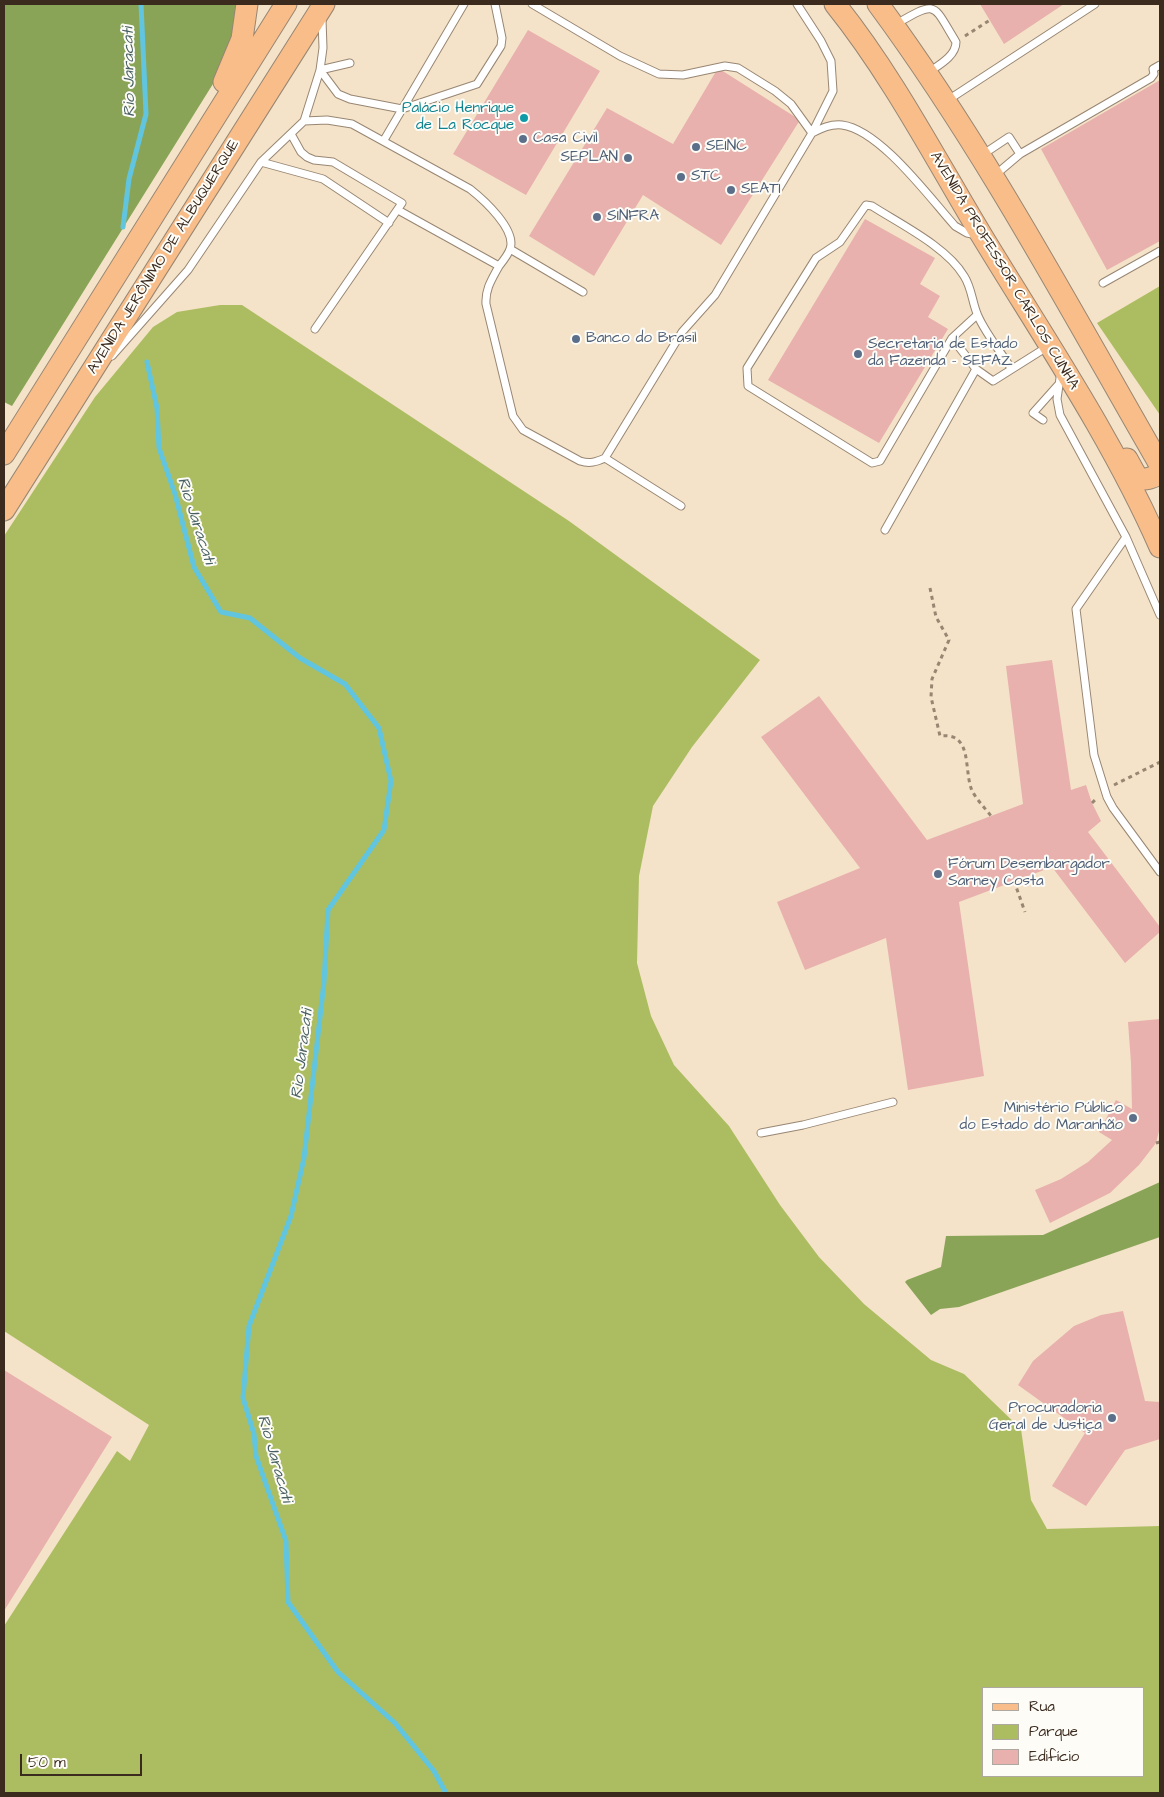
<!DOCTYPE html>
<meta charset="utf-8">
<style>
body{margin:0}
#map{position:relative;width:1164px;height:1797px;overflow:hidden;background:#f4e3c8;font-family:"Architects Daughter",sans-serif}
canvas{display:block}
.frame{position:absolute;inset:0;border:5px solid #3b2a1e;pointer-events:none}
.legend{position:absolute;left:982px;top:1687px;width:162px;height:90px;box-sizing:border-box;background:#fdfcf7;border:1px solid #afa8a0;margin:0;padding:6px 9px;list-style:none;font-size:15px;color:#3b2a1e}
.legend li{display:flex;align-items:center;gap:10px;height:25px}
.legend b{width:25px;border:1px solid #afa8a0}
.scale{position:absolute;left:20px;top:1754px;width:122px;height:22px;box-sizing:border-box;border:2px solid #3b2a1e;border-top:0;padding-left:6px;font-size:15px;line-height:18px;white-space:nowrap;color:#3b2a1e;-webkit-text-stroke:4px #fdfcf7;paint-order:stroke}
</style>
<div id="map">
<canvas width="1164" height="1797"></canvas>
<div class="frame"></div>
<ul class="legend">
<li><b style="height:6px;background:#f8bd89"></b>Rua</li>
<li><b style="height:14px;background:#acbd61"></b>Parque</li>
<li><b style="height:14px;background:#e8b1ad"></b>Edifício</li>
</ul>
<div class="scale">50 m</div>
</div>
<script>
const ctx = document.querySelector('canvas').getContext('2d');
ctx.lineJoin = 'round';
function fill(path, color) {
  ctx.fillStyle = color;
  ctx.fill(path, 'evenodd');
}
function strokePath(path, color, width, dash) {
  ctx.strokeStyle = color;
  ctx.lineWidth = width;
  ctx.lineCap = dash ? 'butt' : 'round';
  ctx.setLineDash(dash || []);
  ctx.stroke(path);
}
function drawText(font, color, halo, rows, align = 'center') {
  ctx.font = font + ' "Architects Daughter",sans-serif';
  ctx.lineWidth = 4;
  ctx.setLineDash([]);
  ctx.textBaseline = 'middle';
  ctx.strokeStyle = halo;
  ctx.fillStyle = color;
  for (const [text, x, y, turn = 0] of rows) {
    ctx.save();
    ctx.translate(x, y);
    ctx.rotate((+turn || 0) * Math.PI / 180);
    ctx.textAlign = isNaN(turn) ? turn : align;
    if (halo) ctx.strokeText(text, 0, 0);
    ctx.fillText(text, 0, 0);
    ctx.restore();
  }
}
const green = new Path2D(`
 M1160,286V415L1097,323Z
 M220,305H242L569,521L760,660L692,747L653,806L639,876L637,963L651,1016L674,1065L729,1126L780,1205L819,1257L864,1304L931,1360L964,1374L1021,1429L1031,1500L1047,1529L1160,1526V1793H4V1626L117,1451L130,1461L149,1425L4,1331V536L95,397L153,327L177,312ZM983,1688H1143V1776H983Z`);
const forest = new Path2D(`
 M4,4H238L231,55L12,406L4,402Z
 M1160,1182V1237L959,1307L940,1309L931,1315L905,1282L907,1280L941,1267L946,1236L1043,1235Z`);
const stream = new Path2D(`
 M123,227L129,179L146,114L141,4
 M147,362L157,408L159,448L175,494L194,567L221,612L250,618L300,658L345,684L379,728L391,781L384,830L328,910L324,982L304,1158L291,1216L249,1326L243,1398L254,1434L256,1456L286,1541L288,1602L338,1672L395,1723L434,1771L446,1793`);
const building = new Path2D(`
 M980,4H1064L1004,44Z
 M528,30L600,71L526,195L453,154Z
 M718,68L800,120L721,245L643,195L594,276L529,236L607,108L673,144Z
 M1160,80V241L1107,270L1041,149Z
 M865,219L935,258L920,284L940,296L928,317L948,329L879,443L768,380Z
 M1052,660L1071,790L1086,785L1092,803L1101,821L1088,832L1160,927V932L1125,963L1052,867L959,902L984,1076L908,1090L886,938L805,970L777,902L860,868L761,737L819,696L927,840L1023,804L1006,666Z
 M1160,1019V1127L1156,1143L1139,1165L1110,1193L1050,1223L1035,1190L1061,1179L1088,1162L1112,1140L1099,1132L1116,1100L1132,1109L1131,1063L1128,1022Z
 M1123,1311L1145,1401L1160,1402V1439L1125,1450L1086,1506L1052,1486L1085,1433L1018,1385L1033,1361L1074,1326L1101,1315Z
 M4,1370L112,1437L4,1611Z`);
const path = new Path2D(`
 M965,36L990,20
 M930,588L936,617L949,640L932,679L931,697L940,736C972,732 964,767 971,788C974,797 985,808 991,816
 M1114,785L1160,762
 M1092,803L1097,798
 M1014,881L1025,912
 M1156,1143L1160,1142`);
const lane = new Path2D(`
 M532,4L620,56L659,74L683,75L725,66L738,68L775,91L791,104L812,133
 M896,24C938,0 932,3 956,42C956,56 939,65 929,72
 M350,63L320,70L338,94L350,99L402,109L477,84L501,46L502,38L495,4
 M948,100L1095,4
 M304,121L327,120L352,124L470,189C484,200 517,230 510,249C508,255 503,261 499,266
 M812,133C822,128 830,124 842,125C880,130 929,197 955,226L967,233L977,235
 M291,134L301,152L307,157L314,160L333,162L402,203L315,329
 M384,140L464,4
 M982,155L1009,137L1020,154L1151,78L1154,74L1153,69L1160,65
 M261,162L323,179L389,223
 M994,176L1020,154
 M398,210L499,266C492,279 485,289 486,304L513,416L523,430L580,461C590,464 596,462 605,458L682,332L715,295L812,133L833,91L831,61L821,41L797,4
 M510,249L583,292
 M1103,283L1160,251
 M977,315L952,338L880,461L872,463L748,386L747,368L816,258L840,242L866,205L872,206C900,224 947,247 964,276C972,288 972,303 978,316C986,334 1000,351 1011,368
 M952,338L976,369L993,381L1047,347
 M112,356L188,270L261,162L304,121L320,70L323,48L322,19
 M1061,371L1057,399L1060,415L1126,537L1076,609L1094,755L1107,797L1113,808L1160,872
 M1043,420L1033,413L1058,385
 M605,458L681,506
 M885,530L976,369
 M1126,537L1160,615
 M761,1133L803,1125L893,1102`);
const primary = new Path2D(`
 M835,4C892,75 935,158 982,236C1044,338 1112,438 1160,547
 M878,4C985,149 1070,309 1160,465
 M224,82L242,39L247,4
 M4,454L286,4
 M1127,459C1138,479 1138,484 1160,474
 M4,510L324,4`);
const markers = [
 [524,118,5,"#0f9aa8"],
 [523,139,5,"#5c6f8a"],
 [696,147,5,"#5c6f8a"],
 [628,158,5,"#5c6f8a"],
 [681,177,5,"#5c6f8a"],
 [731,190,5,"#5c6f8a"],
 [597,217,5,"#5c6f8a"],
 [576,339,5,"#5c6f8a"],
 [858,354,5,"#5c6f8a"],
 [938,874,5,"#5c6f8a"],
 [1133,1118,5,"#5c6f8a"],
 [1112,1418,5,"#5c6f8a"]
];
const cultureNames = [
 ["Palácio Henrique",514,109],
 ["de La Rocque",514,126]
];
const serviceNames = [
 ["Casa Civil",533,139],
 ["SEINC",706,147],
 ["SEPLAN",618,158,"right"],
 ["STC",691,177],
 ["SEATI",741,190],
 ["SINFRA",607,217],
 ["Banco do Brasil",586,339],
 ["Secretaria de Estado",868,345],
 ["da Fazenda - SEFAZ",868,362],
 ["Fórum Desembargador",948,865],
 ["Sarney Costa",948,882],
 ["Ministério Público",1123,1109,"right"],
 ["do Estado do Maranhão",1123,1126,"right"],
 ["Procuradoria",1102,1409,"right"],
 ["Geral de Justiça",1102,1426,"right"]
];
const streetNames = [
 ["AVENIDA JERÔNIMO DE ALBUQUERQUE",164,257,-58],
 ["AVENIDA PROFESSOR CARLOS CUNHA",1004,271,59]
];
const waterNames = [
 ["Rio Jaracati",130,72,-91],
 ["Rio Jaracati",195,521,72],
 ["Rio Jaracati",303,1054,-83],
 ["Rio Jaracati",274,1459,74]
];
fill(green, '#acbd61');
fill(forest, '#89a457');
strokePath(stream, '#61c5df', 5);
fill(building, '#e8b1ad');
strokePath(lane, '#988673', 9);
strokePath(primary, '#988673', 23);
strokePath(path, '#988673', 3, [4, 4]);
strokePath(lane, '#fff', 7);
strokePath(primary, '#f8bd89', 21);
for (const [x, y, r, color] of markers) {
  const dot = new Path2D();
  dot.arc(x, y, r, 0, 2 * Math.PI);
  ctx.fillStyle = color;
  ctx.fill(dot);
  strokePath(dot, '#fdfcf7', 2);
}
drawText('15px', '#0d838f', '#fdfcf7', cultureNames, 'right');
drawText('15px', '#4e5e75', '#fdfcf7', serviceNames, 'left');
drawText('15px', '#3b2a1e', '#fdfcf7', streetNames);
drawText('italic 16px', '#486062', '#fdfcf7', waterNames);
</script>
